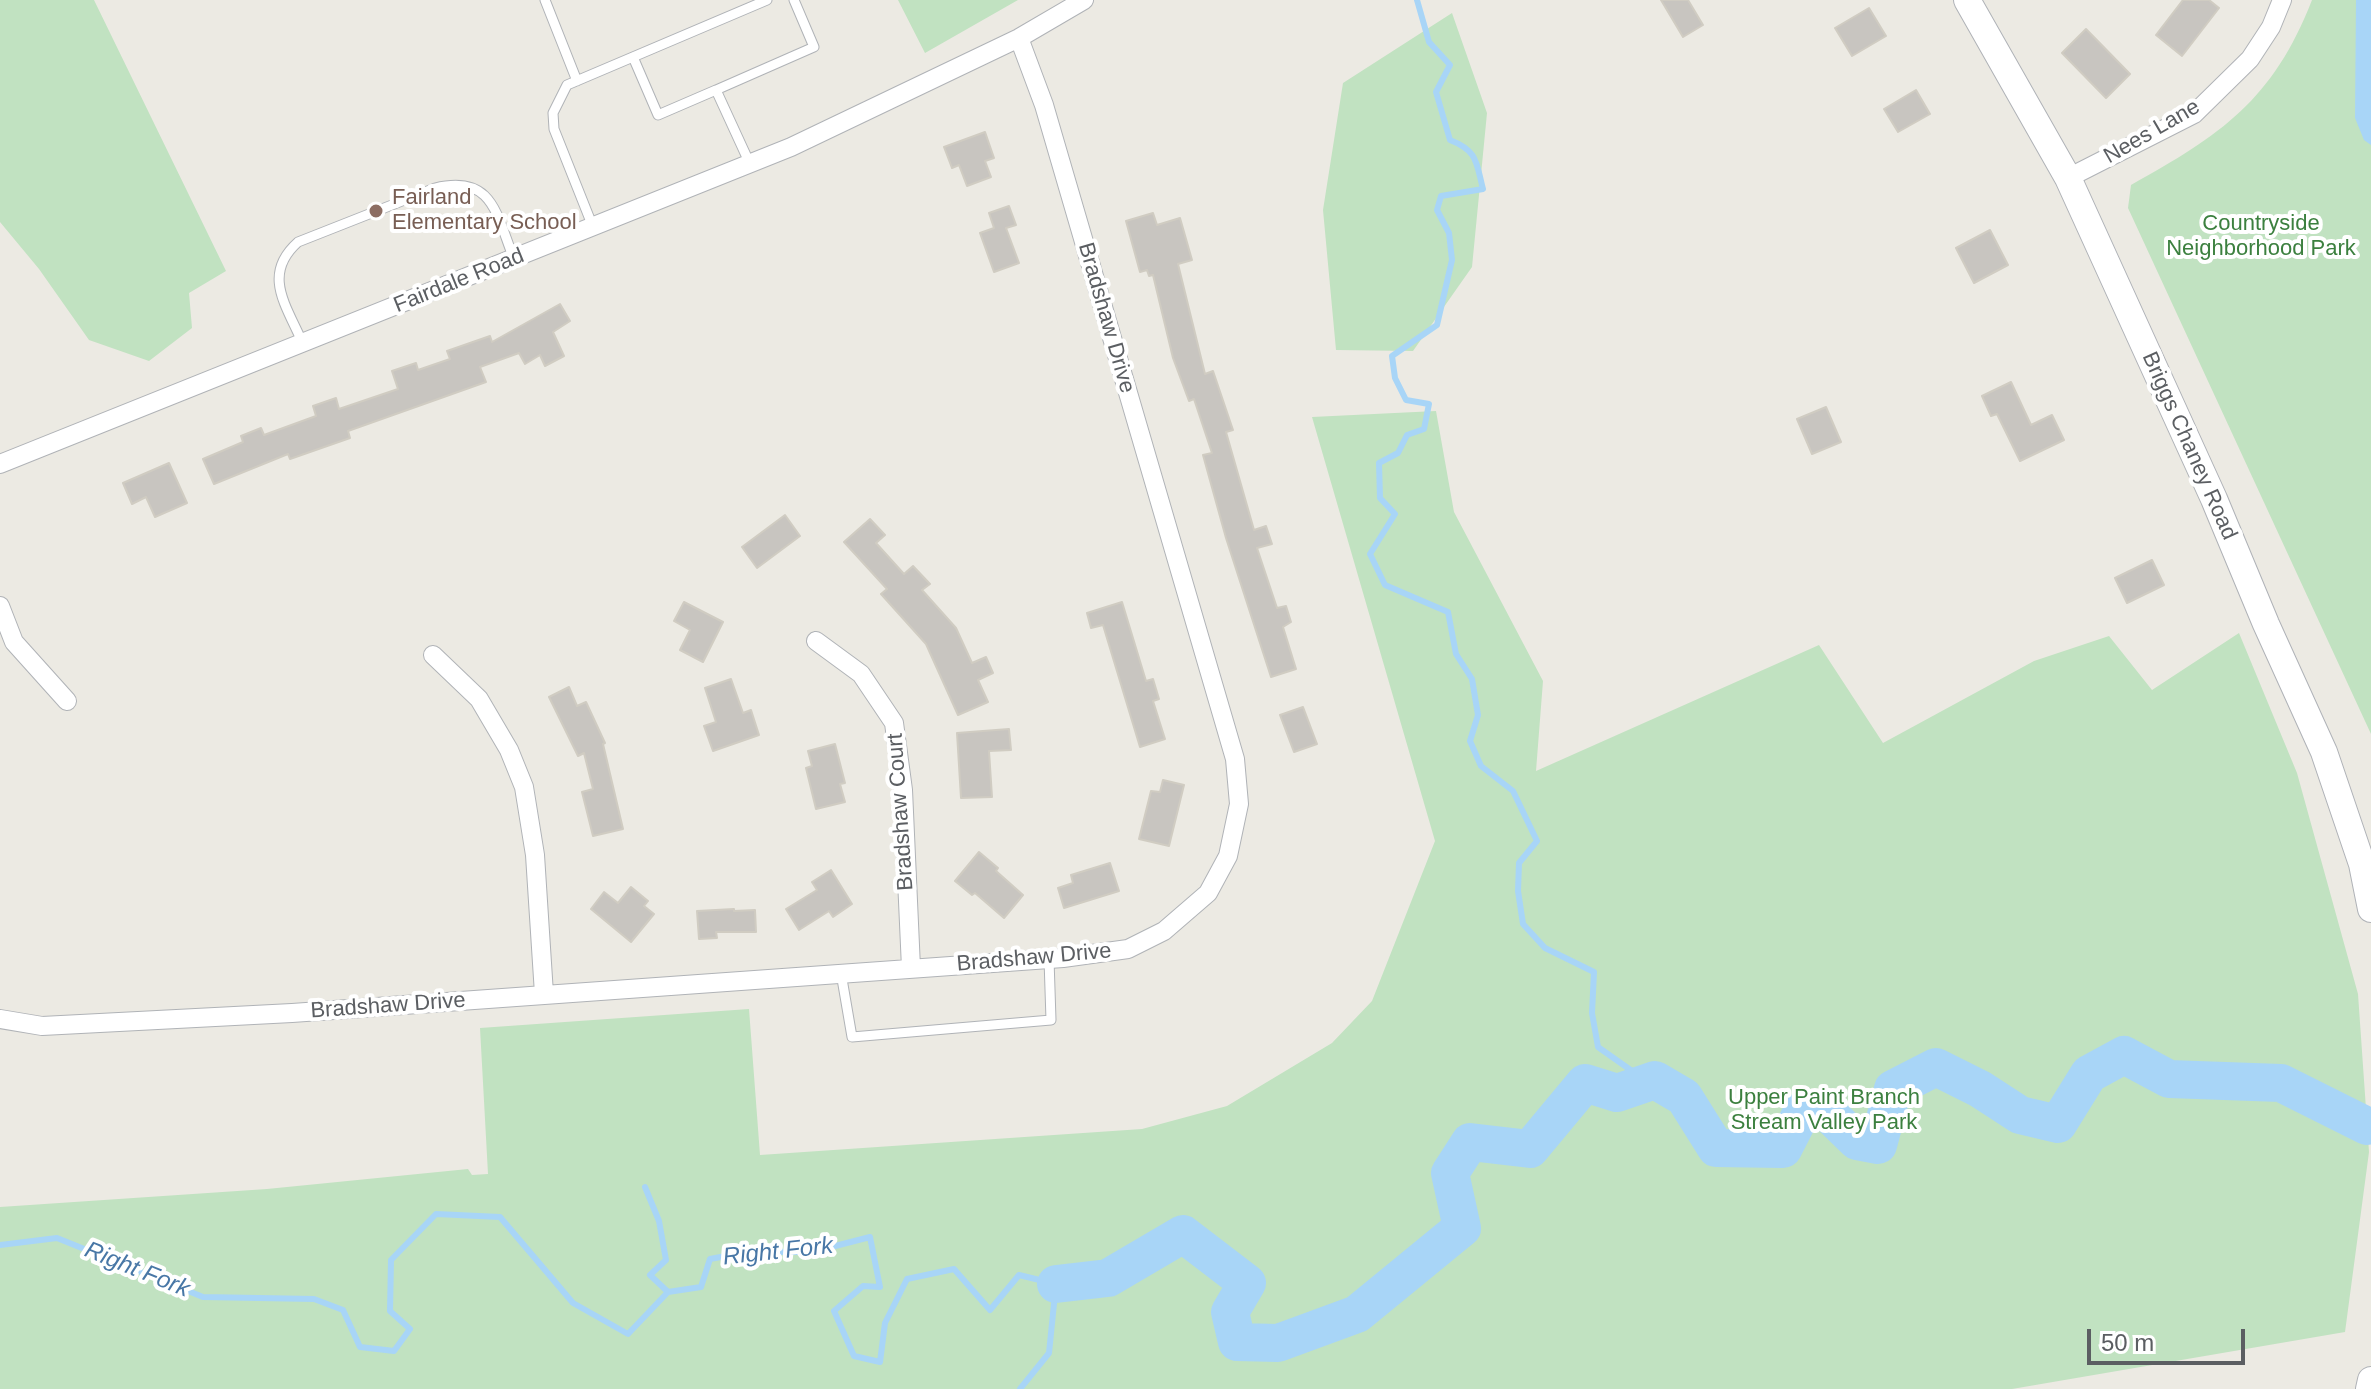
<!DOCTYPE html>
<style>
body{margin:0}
#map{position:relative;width:2371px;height:1389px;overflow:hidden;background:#eceae3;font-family:Arial,sans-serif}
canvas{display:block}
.scale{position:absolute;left:2087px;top:1329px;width:158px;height:36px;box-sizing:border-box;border:4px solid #5b5e62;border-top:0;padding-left:10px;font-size:24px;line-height:28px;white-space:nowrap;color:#5b5e62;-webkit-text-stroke:6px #fff;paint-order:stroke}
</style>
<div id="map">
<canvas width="2371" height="1389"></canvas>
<div class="scale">50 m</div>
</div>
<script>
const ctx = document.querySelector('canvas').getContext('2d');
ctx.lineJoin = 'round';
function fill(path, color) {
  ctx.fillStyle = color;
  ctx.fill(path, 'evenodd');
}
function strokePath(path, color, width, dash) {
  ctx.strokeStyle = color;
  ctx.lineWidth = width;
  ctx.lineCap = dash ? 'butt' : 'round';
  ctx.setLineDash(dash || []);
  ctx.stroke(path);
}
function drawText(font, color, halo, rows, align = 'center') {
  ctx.font = font + ' Arial,sans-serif';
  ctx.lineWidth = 8;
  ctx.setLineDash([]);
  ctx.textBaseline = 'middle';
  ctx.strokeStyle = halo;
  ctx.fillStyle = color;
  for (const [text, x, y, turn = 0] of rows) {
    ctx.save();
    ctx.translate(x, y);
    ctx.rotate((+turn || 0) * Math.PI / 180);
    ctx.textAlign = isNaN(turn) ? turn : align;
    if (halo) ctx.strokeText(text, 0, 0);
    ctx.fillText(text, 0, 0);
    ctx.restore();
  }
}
const green = new Path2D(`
 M0,0H94L226,271L189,293L192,328L149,361L89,340L39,269L0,222Z
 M898,0H1018L925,53Z
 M2312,0H2371V734L2128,208L2131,185C2221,135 2273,100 2312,0Z
 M1452,13L1487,113L1472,267L1413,351L1336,350L1323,210L1343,83Z
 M1436,411L1454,512L1543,681L1536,771L1819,645L1883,743L2034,661L2109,636L2152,690L2239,633L2297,773L2358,994L2369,1152L2345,1332L2012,1389H0V1207L267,1189L468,1169L472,1175L488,1174L480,1028L749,1009L760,1155L1142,1129L1227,1106L1332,1043L1372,1001L1435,841L1312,417Z`);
const water = new Path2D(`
 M2356,0H2371V145L2364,140L2355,118Z`);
const stream = new Path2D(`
 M1417,0L1429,42L1450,65L1436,92L1450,140C1478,151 1476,162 1483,189L1441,196L1437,210L1449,233L1452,260L1437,325L1392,356L1395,378L1406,400L1429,404L1424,429L1407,435L1398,453L1379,463L1380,498L1395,514L1370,554L1385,585L1448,612L1456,654L1472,679L1478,715L1470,741L1481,766L1513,791L1537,841L1519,863L1518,891L1523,924L1545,948L1594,972L1592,1013L1598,1047L1632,1071L1655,1080
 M645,1187L659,1221L666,1260L650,1275L668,1292
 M0,1245L57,1238L203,1297L314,1299L343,1310L360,1347L394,1351L410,1329L390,1311L391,1260L436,1214L500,1217L573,1303L628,1334L668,1292L701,1287L710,1259L747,1252H812L870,1237L880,1287L863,1286L834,1311L854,1356L880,1362L885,1323L907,1279L954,1269L990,1310L1019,1275L1056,1284L1049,1353L1020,1389`);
const river = new Path2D(`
 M1056,1284L1108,1278L1183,1234L1247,1283L1230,1312L1237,1342L1278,1343L1357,1314L1462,1228L1450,1173L1470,1142L1530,1149L1585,1083L1617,1093L1655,1080L1684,1097L1716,1148L1783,1149L1803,1110L1824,1109L1857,1141L1878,1145L1893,1089L1936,1067L1980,1089L2020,1115L2058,1124L2089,1074L2124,1055L2169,1079L2281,1083L2367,1126`);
const building = new Path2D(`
 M1661,0H1688L1703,25L1683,37Z
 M2183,0H2209L2219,8L2182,56L2156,35Z
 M1869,8L1886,36L1852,56L1835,28Z
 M2086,29L2130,74L2106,98L2062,53Z
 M1916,90L1930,114L1898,132L1884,109Z
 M985,132L994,158L985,161L991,177L967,186L959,165L952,168L944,147Z
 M1009,206L1016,225L1006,228L1019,263L994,272L980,233L994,228L989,213Z
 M1153,213L1157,225L1180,218L1192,260L1178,264L1205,374L1213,371L1233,430L1226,432L1254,530L1266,526L1272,544L1257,548L1277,608L1286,606L1291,622L1283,627L1296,669L1271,677L1226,538L1203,455L1212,453L1194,399L1189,401L1173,358L1153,275L1149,276L1147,270L1140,272L1126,221Z
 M1990,230L2008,265L1974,283L1956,248Z
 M560,304L570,321L553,332L564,356L545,366L540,355L525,364L519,353L480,367L486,382L348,431L350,438L290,459L288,454L214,484L203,459L243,442L241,436L261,428L264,435L316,416L313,406L336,398L339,409L398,389L392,371L416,363L418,370L450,359L447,351L490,336L492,342Z
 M2011,382L2031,425L2052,415L2064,440L2020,461L1997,414L1991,416L1982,396Z
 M1826,407L1841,442L1812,454L1797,419Z
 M169,463L187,503L155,517L146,497L132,504L123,483Z
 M785,515L800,536L757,568L742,547Z
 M870,519L885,535L876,543L904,574L913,566L930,584L922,590L956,628L972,663L986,657L993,673L978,680L988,702L958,715L926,644L881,594L887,589L844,542Z
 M2152,560L2164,585L2127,603L2115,578Z
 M684,602L723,622L703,662L680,650L690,630L674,621Z
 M1122,602L1146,681L1153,679L1159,699L1153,701L1165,739L1140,747L1103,625L1091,628L1087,613Z
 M731,679L743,713L751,710L759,735L713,751L704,726L716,722L705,688Z
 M569,687L577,706L586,702L605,743L603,744L623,829L593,836L582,792L593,789L584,753L578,756L549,697Z
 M1303,707L1317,744L1294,752L1280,715Z
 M1009,729L1011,750L989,751L992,797L961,798L957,733Z
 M835,744L845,783L840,784L845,802L816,809L806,768L812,766L808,751Z
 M1163,780L1184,785L1169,846L1139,839L1151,791L1160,792Z
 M979,852L998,868L996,871L1023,895L1004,918L975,893L972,895L955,881Z
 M1110,863L1119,891L1064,908L1058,888L1073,883L1071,875Z
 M831,870L852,904L833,917L829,911L799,930L786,909L817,890L812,882Z
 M631,887L648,901L644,906L654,914L631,942L591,909L604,892L618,903Z
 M734,909V911L755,910L756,932H716L717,938L699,939L697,911Z`);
const service = new Path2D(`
 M545,0L577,81
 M633,57L658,115L716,90
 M750,164L716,90L814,47L794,0
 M593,227L554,129L553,113L567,85L767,0
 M303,344C287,306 261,275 298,242L435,188C493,174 496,214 514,259
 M841,973L852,1037L1051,1020L1049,959`);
const minor = new Path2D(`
 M2068,178L2194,114L2250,59L2271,27L2282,0
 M0,464L791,147L1019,38L1084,0
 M0,606L14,642L67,701
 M816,641L861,674L894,723L903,790L911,968
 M433,655L479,699L509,750L524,787L535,855L544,994
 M0,1019L42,1026L292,1013L1063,958L1128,949L1164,931L1208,893L1228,856L1239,804L1235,759L1044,105L1019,38`);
const secondary = new Path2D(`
 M1967,0L2068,178L2214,499L2266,624L2324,752L2362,864L2371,909
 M2369,1389L2371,1380`);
const markers = [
 [376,211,8,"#8d6e63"]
];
const streetNames = [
 ["Nees Lane",2152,132,-30],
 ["Fairdale Road",459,281,-22],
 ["Bradshaw Drive",1106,318,74],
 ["Briggs Chaney Road",2189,446,66],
 ["Bradshaw Court",901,812,-94],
 ["Bradshaw Drive",1034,958,-5],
 ["Bradshaw Drive",388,1006,-4]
];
const educationNames = [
 ["Fairland",392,198],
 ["Elementary School",392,223]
];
const parkNames = [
 ["Countryside",2261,224],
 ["Neighborhood Park",2261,249],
 ["Upper Paint Branch",1824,1098],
 ["Stream Valley Park",1824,1123]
];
const waterNames = [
 ["Right Fork",778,1252,-6],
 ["Right Fork",137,1270,22]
];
fill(green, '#c1e2c1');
fill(water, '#a8d5f7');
strokePath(stream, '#a8d5f7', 6);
strokePath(river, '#a8d5f7', 38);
fill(building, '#c8c5c0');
strokePath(building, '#d0ccc2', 2);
strokePath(service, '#b0b3b7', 11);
strokePath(minor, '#b0b3b7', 20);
strokePath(secondary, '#afb2b7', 28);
strokePath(service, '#fff', 9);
strokePath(minor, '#fff', 18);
strokePath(secondary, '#fff', 26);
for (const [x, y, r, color] of markers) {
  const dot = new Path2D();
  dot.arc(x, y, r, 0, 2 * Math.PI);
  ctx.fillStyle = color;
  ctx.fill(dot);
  strokePath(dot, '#fff', 3);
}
drawText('22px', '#5b5e62', '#fff', streetNames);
drawText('22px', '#785e54', '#fff', educationNames, 'left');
drawText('22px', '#3c803f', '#fff', parkNames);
drawText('italic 24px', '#4877a6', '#fff', waterNames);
</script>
